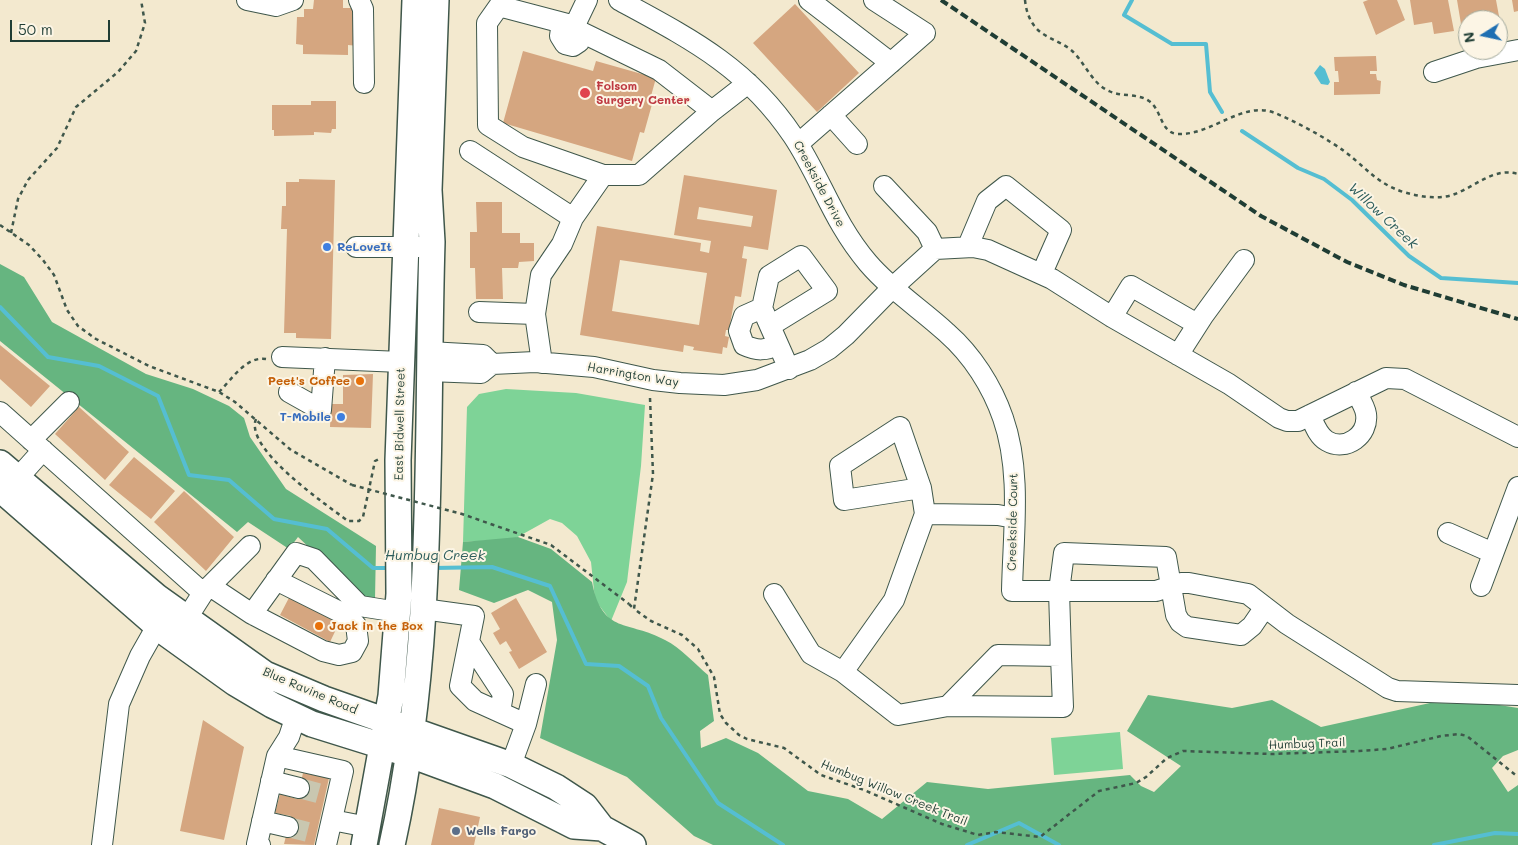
<!DOCTYPE html>
<style>
body{margin:0}
#map{position:relative;width:1518px;height:845px;overflow:hidden;background:#f3e9cf;font-family:Mali,sans-serif}
canvas{display:block}
.north{position:absolute;left:1458px;top:10px;width:50px;height:50px;box-sizing:border-box;background:#fcf5e5;border:1px solid #a4ab9e;border-radius:50%;rotate:260deg;font-size:14px;font-weight:700;line-height:20px;text-align:center;color:#1f3d34}
.north::after{content:'';display:block;margin:auto;width:18px;height:22px;background:#1f6fb2;clip-path:polygon(50% 0,100% 100%,50% 72%,0 100%)}
.scale{position:absolute;left:10px;top:20px;width:100px;height:22px;box-sizing:border-box;border:2px solid #1f3d34;border-top:0;padding-left:6px;font-size:15px;line-height:18px;white-space:nowrap;color:#1f3d34;-webkit-text-stroke:4px #fcf5e5;paint-order:stroke}
</style>
<div id="map">
<canvas width="1518" height="845"></canvas>
<div class="north">N</div>
<div class="scale">50 m</div>
</div>
<script>
const ctx = document.querySelector('canvas').getContext('2d');
ctx.lineJoin = 'round';
function fill(path, color) {
  ctx.fillStyle = color;
  ctx.fill(path, 'evenodd');
}
function strokePath(path, color, width, dash) {
  ctx.strokeStyle = color;
  ctx.lineWidth = width;
  ctx.lineCap = dash ? 'butt' : 'round';
  ctx.setLineDash(dash || []);
  ctx.stroke(path);
}
function drawText(font, color, halo, rows, align = 'center') {
  ctx.font = font + ' Mali,sans-serif';
  ctx.lineWidth = 4;
  ctx.setLineDash([]);
  ctx.textBaseline = 'middle';
  ctx.strokeStyle = halo;
  ctx.fillStyle = color;
  for (const [text, x, y, turn = 0] of rows) {
    ctx.save();
    ctx.translate(x, y);
    ctx.rotate((+turn || 0) * Math.PI / 180);
    ctx.textAlign = isNaN(turn) ? turn : align;
    if (halo) ctx.strokeText(text, 0, 0);
    ctx.fillText(text, 0, 0);
    ctx.restore();
  }
}
const green = new Path2D(`
 M506,389L576,393L645,405L641,466L627,582L611,621L595,600L591,562L577,536L562,523L550,519L514,539L463,542L467,407L479,394Z
 M1120,732L1123,769L1054,775L1051,738Z`);
const forest = new Path2D(`
 M0,264L24,277L52,322L146,374L193,389L229,406L244,418L250,437L286,489L376,546L375,599H364L298,537L289,549L248,522L237,532L0,341Z
 M518,537L551,549L592,582C602,635 629,620 665,640C681,648 695,664 708,675L714,721L700,731L701,748L726,738L758,753L808,791L848,799L882,819L927,782L988,789L1130,775L1141,786L1154,792L1181,766L1127,731L1148,695L1232,708L1272,700L1321,727L1430,703L1493,704L1518,708V750L1503,756L1492,768L1508,792L1518,785V845H713L694,836L627,777L540,738L557,640L552,602L528,590L494,603L459,590L463,542Z`);
const water = new Path2D(`
 M1320,65L1325,69L1330,82L1328,85L1321,84L1314,73Z`);
const stream = new Path2D(`
 M1132,0L1124,15L1172,44H1206L1210,92L1222,112
 M1242,131L1298,168L1324,179L1352,200L1409,256L1441,278L1518,283
 M0,307L48,357L99,366L158,396L189,475L229,480L274,519L327,529L373,568H390
 M434,568L492,567L550,586L586,664L619,666L648,686L661,718L718,803L783,845
 M967,845L1019,823L1059,845
 M1434,845L1495,833L1518,834`);
const building = new Path2D(`
 M314,0H343V8H354L359,46L348,45V55L303,54V45L296,44L297,17H304V9H313Z
 M1368,0H1397L1405,20L1376,35L1363,2Z
 M1410,0H1448L1454,31L1434,34L1432,22L1414,25Z
 M1457,0H1496L1501,27H1498V20H1468V34L1463,36Z
 M1512,0H1518V11L1514,12Z
 M795,4L859,73L817,112L753,43Z
 M523,51L593,71L596,61L656,78L651,96L654,97L644,133L640,132L632,161L503,123Z
 M1376,56L1377,71H1370V74H1376L1377,80L1381,81L1380,94L1334,95V82H1339L1338,71H1335L1334,57Z
 M311,101H336V129H332L331,133L314,132V135L274,136V130H272V105H311Z
 M684,175L777,190L768,250L744,246L742,258L747,259L741,297L735,296L729,330H726L725,336L729,337L727,348L723,347L722,354L693,350L694,347L684,345L683,352L580,335L597,226L701,243L700,251L709,253L711,241L674,235ZM699,207L753,216L751,227L697,219ZM620,260L707,273L699,325L612,311Z
 M299,179L335,180L331,339L296,338V333H284L287,229H281L282,206H286V182H299Z
 M476,202H502V233H520V243H534V261L519,262L518,268H502L503,299H476L475,268H470V232H477Z
 M0,345L50,386L31,407L0,379Z
 M373,374L371,428L330,427L331,404H343V375Z
 M79,407L129,452L105,480L55,434Z
 M134,457L175,491L151,519L109,485Z
 M184,491L234,537L206,571L154,522Z
 M292,592L342,617L330,642L280,615Z
 M516,598L547,652L519,669L509,652L512,651L506,641L500,645L493,633L500,629L491,613Z
 M203,720L244,747L224,840L180,831Z
 M303,773L329,778L314,845L284,844L291,816L275,813L280,794L297,799Z
 M439,808L480,817L474,845H431Z`);
const minorTunnel = new Path2D(`
 M299,788L325,795
 M288,827L316,834`);
const path = new Path2D(`
 M1025,0C1026,10 1029,20 1036,28C1045,38 1060,41 1071,50C1085,62 1091,83 1109,91C1121,97 1138,93 1149,101C1162,110 1160,132 1177,134C1212,136 1242,100 1275,113C1294,121 1315,132 1332,143C1368,165 1375,189 1421,196C1432,198 1445,198 1455,194C1476,186 1494,167 1518,174
 M0,225L29,245L43,260L54,275L67,310L78,326L96,339L149,366L219,392L235,402L291,450L352,485
 M11,233L18,199L28,180L57,148L76,107L118,72L136,51L145,23L141,0
 M219,392C232,379 246,356 266,359
 M650,398L653,474L634,609L651,621L682,635L698,649L714,677L720,714L726,723L739,735L747,739L784,748L821,775L864,790L942,824L978,835L996,832L1040,837L1099,791L1136,783L1146,777L1167,758L1183,751L1271,754L1359,751L1387,749L1441,736L1459,734L1467,736L1518,777
 M256,419C244,449 327,505 348,521H359L363,517L375,461L379,459
 M629,604L634,609`);
const minor = new Path2D(`
 M247,0L276,6L293,0
 M359,0L363,9L364,83
 M619,0C689,38 747,67 793,136C821,178 833,222 868,263C891,290 921,309 947,333C972,355 992,386 1003,418C1022,472 1013,534 1012,591H1156L1181,583H1189L1248,594L1287,624L1388,688L1397,691L1518,695
 M809,0L891,63
 M567,24L561,29L560,36L565,44L573,46L579,42L581,32
 M575,25L587,0
 M1434,72L1476,58L1518,50
 M712,111L659,70L581,32L574,24H567L499,6L487,23L488,125L523,147L603,175H639L712,111L748,83
 M831,115L857,144
 M798,144L925,33L874,0
 M470,151L573,218L603,175
 M884,186L927,232L935,249
 M968,246L987,201L1006,186L1061,230L1042,273
 M356,247H419
 M762,308L769,276L801,256L827,291L770,326
 M479,312L535,314L541,275L562,244L573,218
 M535,314L542,363
 M1112,317L1131,286L1197,324
 M778,344C766,351 757,351 744,345L739,331L744,316L762,308L789,369
 M429,352L483,355L492,364
 M1178,355L1203,316L1244,260
 M282,357L401,362
 M428,371L481,373L492,364L535,362L594,367L653,380L680,383L724,385L757,380L810,360L829,349L846,335L892,288L935,249L973,247L988,250L1052,279L1112,317L1229,384L1279,418L1287,421H1298L1386,378L1405,379L1518,437
 M289,392L321,410L325,358
 M0,412L203,593
 M1310,415C1314,424 1318,436 1327,441C1346,452 1369,435 1366,414C1365,407 1360,399 1356,392
 M31,440L69,402
 M921,488L844,500L840,466L900,427L921,488L925,514L998,515L1014,518
 M8,489L43,450
 M1448,533L1493,553
 M276,580L342,613L356,625L358,641L352,652L339,655L323,651L252,614L296,553L314,559L360,606L398,612
 M210,586L252,614
 M1481,586L1518,487
 M774,594L811,654L843,672L898,715L948,706
 M423,609L474,616L460,686L475,701L526,724L511,765
 M187,618L203,593L250,546
 M469,642L503,694L500,712
 M998,655L1061,656L1063,707L948,706Z
 M1061,656L1059,591L1064,553L1166,557L1176,615L1180,622L1187,627L1241,635L1252,626L1265,607
 M843,672L894,600L925,514
 M296,716L289,737L277,756L343,771L326,845
 M526,724L536,684
 M271,781L299,788
 M332,820L368,827
 M262,821L288,827
 M102,845L119,704L140,656L157,626
 M260,845L257,844L277,756`);
const major = new Path2D(`
 M0,463L157,597L265,674L324,699L511,765L556,787L585,806L602,828L633,845
 M0,489L164,632L235,683L272,705L312,724L408,754L495,786L574,826L602,828
 M364,845L391,696L399,594L398,460L415,0
 M392,845C436,647 426,443 432,242L429,190L436,0`);
const rail = new Path2D(`
 M941,0L1261,216L1347,262L1404,285L1518,319`);
const pathBridge = new Path2D(`
 M352,485L462,514L551,545L629,604`);
const markers = [
 [585,93,6,"#e0444e"],
 [327,247,5,"#3f7fe0"],
 [360,381,5,"#e8710a"],
 [341,417,5,"#3f7fe0"],
 [319,626,5,"#e8710a"],
 [456,831,5,"#5c6f8a"]
];
const healthNames = [
 ["Folsom",596,86],
 ["Surgery Center",596,100]
];
const streetNames = [
 ["Creekside Drive",819,184,62],
 ["Harrington Way",633,375,10],
 ["East Bidwell Street",400,424,-89],
 ["Creekside Court",1013,522,-89],
 ["Blue Ravine Road",310,691,23],
 ["Humbug Trail",1307,744,-2],
 ["Humbug Willow Creek Trail",894,793,22]
];
const shopNames = [
 ["ReLoveIt",337,247],
 ["T-Mobile",331,417,"right"]
];
const foodNames = [
 ["Peet's Coffee",350,381],
 ["Jack in the Box",329,626,"left"]
];
const serviceNames = [
 ["Wells Fargo",466,831]
];
const waterNames = [
 ["Willow Creek",1383,216,43],
 ["Humbug Creek",435,556]
];
fill(green, '#7ed397');
fill(forest, '#66b580');
fill(water, '#55bed2');
strokePath(stream, '#55bed2', 4);
fill(building, '#d5a680');
strokePath(minorTunnel, '#c9c7b0', 20, [20, 10]);
strokePath(minor, '#3f574b', 22);
strokePath(major, '#3f574b', 28);
strokePath(path, '#3f574b', 2.5, [4, 4]);
strokePath(minor, '#fff', 20);
strokePath(major, '#fff', 25);
strokePath(rail, '#1f3d34', 4, [8, 4]);
strokePath(pathBridge, '#3f574b', 2.5, [4, 4]);
for (const [x, y, r, color] of markers) {
  const dot = new Path2D();
  dot.arc(x, y, r, 0, 2 * Math.PI);
  ctx.fillStyle = color;
  ctx.fill(dot);
  strokePath(dot, '#fcf5e5', 2);
}
drawText('bold 12px', '#be3a42', '#fcf5e5', healthNames, 'left');
drawText('12px', '#1f3d34', '#fcf5e5', streetNames);
drawText('bold 12px', '#366cbe', '#fcf5e5', shopNames, 'left');
drawText('bold 12px', '#c56008', '#fcf5e5', foodNames, 'right');
drawText('bold 12px', '#4e5e75', '#fcf5e5', serviceNames, 'left');
drawText('italic 14px', '#2c5d5c', '#fcf5e5', waterNames);
</script>
